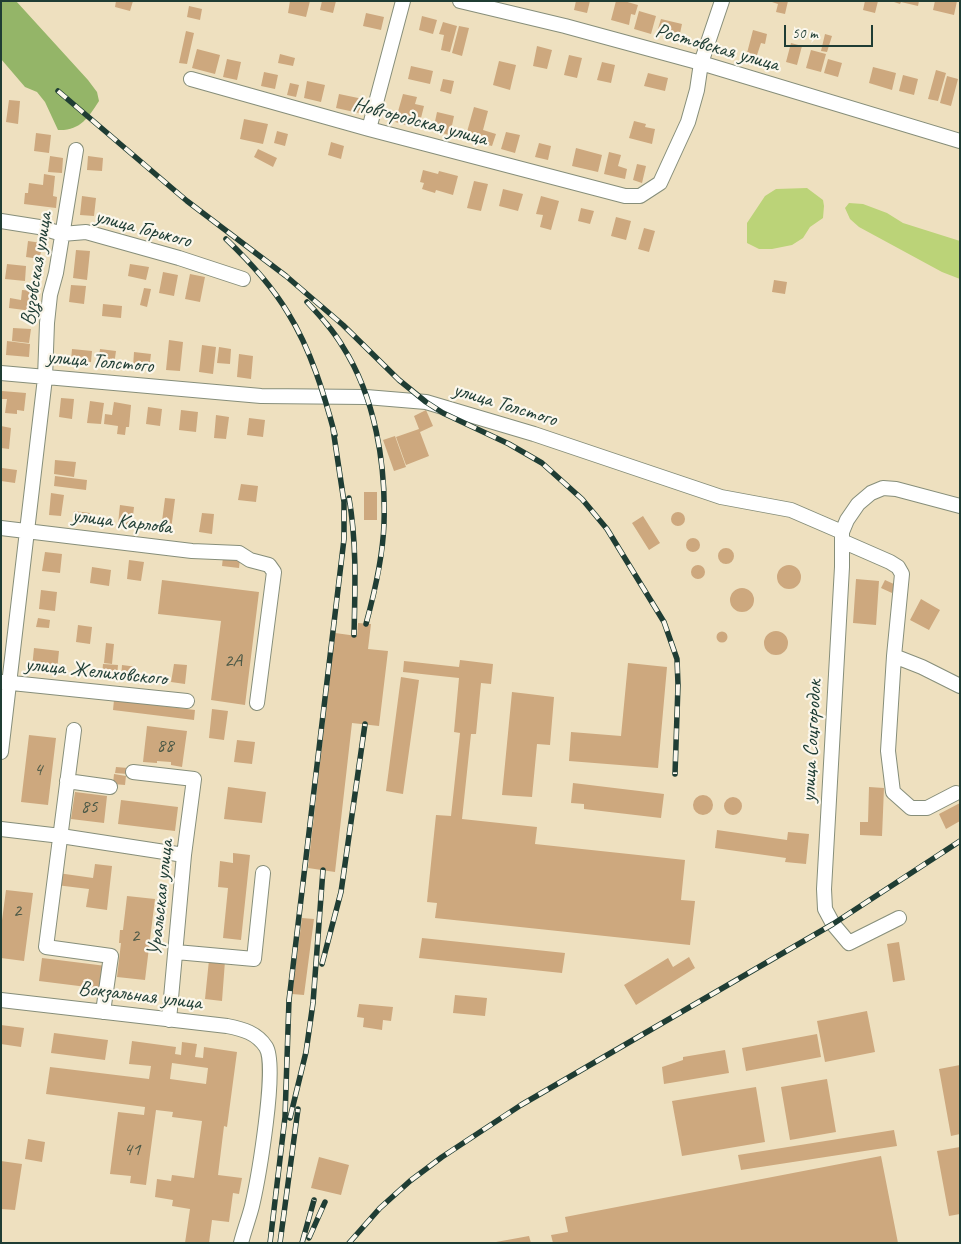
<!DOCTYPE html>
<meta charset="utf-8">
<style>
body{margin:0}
#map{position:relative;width:961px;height:1244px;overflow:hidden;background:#eee0bf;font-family:Caveat,sans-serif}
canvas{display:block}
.frame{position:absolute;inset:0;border:2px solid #1f3d34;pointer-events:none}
.scale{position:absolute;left:784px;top:25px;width:89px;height:22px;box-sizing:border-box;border:2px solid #1f3d34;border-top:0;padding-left:6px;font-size:15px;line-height:18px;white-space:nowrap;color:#1f3d34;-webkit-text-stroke:4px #fbf7ec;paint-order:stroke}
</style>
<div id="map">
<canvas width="961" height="1244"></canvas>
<div class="frame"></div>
<div class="scale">50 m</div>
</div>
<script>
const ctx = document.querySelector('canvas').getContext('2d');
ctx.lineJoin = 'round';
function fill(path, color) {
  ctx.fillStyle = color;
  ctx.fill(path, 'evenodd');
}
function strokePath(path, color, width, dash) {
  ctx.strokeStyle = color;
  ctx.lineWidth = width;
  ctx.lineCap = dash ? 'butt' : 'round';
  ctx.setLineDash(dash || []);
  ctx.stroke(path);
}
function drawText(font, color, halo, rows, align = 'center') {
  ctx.font = font + ' Caveat,sans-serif';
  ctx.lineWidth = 4.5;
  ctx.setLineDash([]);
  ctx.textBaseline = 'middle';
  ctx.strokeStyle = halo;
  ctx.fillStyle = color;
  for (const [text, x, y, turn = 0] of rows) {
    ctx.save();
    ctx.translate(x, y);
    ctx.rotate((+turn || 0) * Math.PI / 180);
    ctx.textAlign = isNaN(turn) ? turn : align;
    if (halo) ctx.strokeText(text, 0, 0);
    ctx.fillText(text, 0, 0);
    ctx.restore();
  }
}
const green = new Path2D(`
 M807,188L823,200L824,206L823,218L810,227L803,238L792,245L772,249H759L747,243V223L765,196L776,189Z
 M849,203L863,204L887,213L903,223L960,241V279L942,272L859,227L850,219L845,208Z`);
const forest = new Path2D(`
 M1,1H16L88,80L97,92L99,101C88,118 80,131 58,130L45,102L37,92L25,87L1,59Z`);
const building = new Path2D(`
 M116,1H133L130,11L115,7Z
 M290,1H310L306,17L288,13Z
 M322,1H336L333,13L320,10Z
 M576,1H590L587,13L574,10Z
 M616,1H624L638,5L635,15L631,14L629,25L611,20Z
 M769,1H788L785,14L776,12L778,4Z
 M865,1H878L875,13L863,10Z
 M891,1H919L918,6L901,2L900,4Z
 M935,1H957L954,15L933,10Z
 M189,6L202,9L200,20L187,17Z
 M639,11L656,16L651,34L634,29Z
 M366,13L384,17L381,30L363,26Z
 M422,16L437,20L433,34L419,30Z
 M661,19L682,24L679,38L657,32Z
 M443,22L457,26L450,52L441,50L444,35L439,34Z
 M459,26L469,28L462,56L452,53Z
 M753,30L767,34L765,44L761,43L757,55L747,53Z
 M186,31L194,33L187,64L179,63Z
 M825,34L832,36L827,52L821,51Z
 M791,43L802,46L797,65L786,62Z
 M537,46L552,50L547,69L533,66Z
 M197,49L220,55L215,74L192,68Z
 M811,50L826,54L821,72L806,68Z
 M280,54L295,58L293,66L278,63Z
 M569,55L582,58L577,78L564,75Z
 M227,59L241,62L237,80L223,77Z
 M828,59L842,63L838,77L824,73Z
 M499,61L516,65L510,90L493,85Z
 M602,62L615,65L611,83L597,80Z
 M411,66L433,71L430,84L408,79Z
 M873,67L896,73L892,90L869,83Z
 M936,70L946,73L938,101L928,99Z
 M264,72L278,75L275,89L261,86Z
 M648,73L668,78L665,91L644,86Z
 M903,75L918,79L914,95L899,91Z
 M947,76L958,79L951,106L940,103Z
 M443,79L454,81L451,94L440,91Z
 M307,81L325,85L321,102L304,98Z
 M290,83L299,85L296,97L287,95Z
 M339,94L363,99L359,113L336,108Z
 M403,94L417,97L415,104L424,106L421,118L412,116L410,126L395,122Z
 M9,100L20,101L18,124L6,122Z
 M474,107L488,111L483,130L496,134L492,146L465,139Z
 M437,112L454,116L450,135L433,131Z
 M244,119L268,124L263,144L240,139Z
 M634,121L646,124L645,127L655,129L652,144L629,138Z
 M277,131L288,134L285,146L274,143Z
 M506,132L520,135L515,153L501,149Z
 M36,133L51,135L49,153L34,151Z
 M331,142L344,146L341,159L328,155Z
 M539,143L551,146L548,160L535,157Z
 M576,148L602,155L598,172L572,166Z
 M258,149L277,158L273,167L254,157Z
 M609,152L621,155L618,166L627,169L625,179L604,174Z
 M50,156L63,158L62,173L48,172Z
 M88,156L103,158L102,171L87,170Z
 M637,164L646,166L642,183L633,180Z
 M423,170L438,174L439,171L458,176L453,195L436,190L435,193L422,189L424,183L420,182Z
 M44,174L55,176L53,196L57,197L56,208L24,204L25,193H28L29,183L43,185Z
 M474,181L488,184L481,211L467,208Z
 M503,189L523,194L518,211L499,206Z
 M82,196L96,198L94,216L80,215Z
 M541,196L559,201L551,230L540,227L543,215L536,214Z
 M581,208L594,211L590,224L578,221Z
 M616,217L631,221L626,240L611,236Z
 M644,228L655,231L649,252L638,249Z
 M28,241L42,243L40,259L26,257Z
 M76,250L90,251L87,280L73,278Z
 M7,264L26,266L25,281L5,279Z
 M130,264L149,267L146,280L128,276Z
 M163,272L178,275L174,296L159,293Z
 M190,274L205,277L200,302L185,299Z
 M774,280L787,282L785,294L772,292Z
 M71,285L86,286L84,304L69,302Z
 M144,288L151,289L147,307L140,305Z
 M22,290L34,291L32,311L9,308L10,298L21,300Z
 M103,304L122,306L121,318L102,316Z
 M13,328L31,329L29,343L12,341Z
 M169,340L183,342L180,371L166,370Z
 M7,341L30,344L29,357L6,355Z
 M202,345L216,347L213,374L199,372Z
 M219,347L231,349L230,364L217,363Z
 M72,349L92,351L91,362L71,360Z
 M100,349L116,351L114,365L98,364Z
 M134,352L151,354L149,369L133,367Z
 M239,354L253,356L251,379L237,377Z
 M2,391L26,393L24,411L17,410V414L5,413L7,399H1Z
 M61,398L74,399L72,419L59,417Z
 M90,401L104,403L101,424L87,423Z
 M114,402L131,405L129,427H126L125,435L117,434L118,426L104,424L105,414L112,415Z
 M148,407L162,409L160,426L146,424Z
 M181,410L198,412L196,432L179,430Z
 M426,410L433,426L420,432L429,456L406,465L396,437L419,429L414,416Z
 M216,415L229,417L226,439L214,438Z
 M249,418L265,420L263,437L247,435Z
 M1,426L11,428L9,449L1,448Z
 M395,436L406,467L394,471L383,440Z
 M55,460L76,462L74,477L54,474Z
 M2,468L17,470L15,483L1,481Z
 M55,476L87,480L86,490L54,486Z
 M241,484L258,486L256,502L238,500Z
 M364,492H377V520H364Z
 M51,493L64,495L61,516L49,515Z
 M165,498L175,499L171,530L161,529Z
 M120,505L134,507L132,525L118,524Z
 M74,511L90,513L89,521L73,519Z
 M671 519a7 7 0 1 1 14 0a7 7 0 1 1-14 0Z
 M202,513L214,514L212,534L199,532Z
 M643,516L660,543L649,550L632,523Z
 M686 545a7 7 0 1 1 14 0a7 7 0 1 1-14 0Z
 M718 556a8 8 0 1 1 16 0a8 8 0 1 1-16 0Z
 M45,552L62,554L60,573L42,571Z
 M223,557L240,559L239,568L222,566Z
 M129,560L144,562L141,581L127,579Z
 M691 572a7 7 0 1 1 14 0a7 7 0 1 1-14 0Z
 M777 577a12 12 0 1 1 24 0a12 12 0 1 1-24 0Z
 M92,567L111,570L109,586L90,583Z
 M856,579L879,581L876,625L853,623Z
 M162,580L259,592L245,705L211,700L221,621L158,614Z
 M885,580L896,585L892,593L881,588Z
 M730 600a12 12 0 1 1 24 0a12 12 0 1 1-24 0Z
 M41,590L57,592L55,611L39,609Z
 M921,599L940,610L929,630L910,620Z
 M38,618L50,620L49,628L36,627Z
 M358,623L371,624L368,649L388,651L379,726L352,723L335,872L308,868L335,633L357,636Z
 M78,625L92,627L90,644L76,642Z
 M764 643a12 12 0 1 1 24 0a12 12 0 1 1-24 0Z
 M716.5 637a5.5 5.5 0 1 1 11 0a5.5 5.5 0 1 1-11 0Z
 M106,643L114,644L112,664L104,663Z
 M34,648L59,651L57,671L32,668Z
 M460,660L493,664L491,684L481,683L476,734H471L462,819L537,827L535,844L685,860L681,900L695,901L690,945L435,918L437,903L427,902L436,815L451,816L460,733L454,732L459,678L403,672L404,661L459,667Z
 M628,663L667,667L658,768L569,761L571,732L621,736Z
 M103,664L118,665L117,677L102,675Z
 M174,664L187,665L185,684L171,682Z
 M122,665L137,667L136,679L121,677Z
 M401,677L419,680L403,794L386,791Z
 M512,692L554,697L550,745L537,744L532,797L502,795Z
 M114,700L195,710L194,720L113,710Z
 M212,709L228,711L224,740L209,738Z
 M147,726L187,731L182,767L171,765V762L157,761V763L143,762Z
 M29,735L56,738L48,805L21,802Z
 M237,740L255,742L252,764L234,762Z
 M116,767L128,768L127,774L115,773Z
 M114,774L126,776L125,785L113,784Z
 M573,783L664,794L661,818L584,809V804L571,803Z
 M228,787L266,792L262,823L224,819Z
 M869,787L884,788L882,836L860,835V822H868Z
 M75,792L107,796L104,823L71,819Z
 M693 805a10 10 0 1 1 20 0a10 10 0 1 1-20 0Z
 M724 806a9 9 0 1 1 18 0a9 9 0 1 1-18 0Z
 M121,800L178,807L175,831L118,824Z
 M960,803V821L946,829L939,814Z
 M717,830L787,840L788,832L809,834L806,864L785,862L786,858L715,848Z
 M233,853L250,855L241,940L223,938L228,888L218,887L220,861L233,863Z
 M95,864L112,866L107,910L86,907L89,889L56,885L58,873L93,878Z
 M6,890L33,893L24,961L1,958V928Z
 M127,896L155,899L145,980L117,977L121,943H119L120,930H123Z
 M302,918L314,919L304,995L292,994Z
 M422,938L565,953L562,973L419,958Z
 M899,942L905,980L893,982L887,944Z
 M689,957L695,968L636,1005L624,985L668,958L673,967Z
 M42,958L106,966L103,989L39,981Z
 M209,960L225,961L222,1001L205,999Z
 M455,995L487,998L485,1016L453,1013Z
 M359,1004L393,1007L391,1021L383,1020L382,1030L363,1027L364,1018L357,1017Z
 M867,1011L875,1052L825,1062L817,1021Z
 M1,1025L24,1028L21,1047L1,1044Z
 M54,1033L108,1040L105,1060L51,1053Z
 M817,1034L821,1057L746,1071L742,1048Z
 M132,1041L176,1047L175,1054L181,1055L182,1042L197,1044L195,1057L203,1058L204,1047L237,1052L227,1127L224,1126L218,1175L242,1178L239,1194L233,1193L229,1222L212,1220L209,1243H185L190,1209L172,1206L173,1200L155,1197L157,1179L171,1181L172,1175L194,1178L202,1121L172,1117L173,1112L156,1110L146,1185L130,1183L131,1176L110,1174L118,1112L144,1115L145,1107L46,1094L50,1067L149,1079L151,1066L129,1064ZM172,1063L208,1068L206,1084L170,1079Z
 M725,1050L729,1073L664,1084L662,1067L683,1060V1057Z
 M960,1065V1134L951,1136L939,1069Z
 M827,1079L836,1132L790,1140L781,1087Z
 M756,1087L765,1142L682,1156L672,1101Z
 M894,1130L897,1146L741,1170L738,1155Z
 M28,1139L45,1142L42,1162L25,1159Z
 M960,1147V1214L949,1216L937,1151Z
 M881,1156L898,1243H553L551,1235L568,1232L565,1217Z
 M319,1157L349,1165L341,1195L311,1188Z
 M1,1161L22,1164L15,1210L1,1209Z
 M529,1236L531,1243H496V1242Z`);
const minor = new Path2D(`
 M460,1L565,26L701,63L960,141
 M191,79L369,129L625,196H640L660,183L688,122L697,90L701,63L722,1
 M369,129L403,1
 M1,221L39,227L62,234L86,232L179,258L243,279
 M1,373L261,396L366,397L426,402L534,434L721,497L791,510L842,532
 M1,528L192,551L239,553L250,560L269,565L274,572L257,703
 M842,541L890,562L898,567L902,574L894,656L888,751L893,792L911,808H927L956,793
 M894,656L922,667L960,686
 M2,682L187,701
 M74,730L46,947L111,956L103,1012
 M1,752L45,378L47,323L50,295L56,273L76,150
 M133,772L194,779L184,855L169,1020
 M67,781L110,787
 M1,829L61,836L184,855
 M899,918L849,943L833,924L825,909L824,889L842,567V532L847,520L858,504L871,493L883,488L896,489L960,506
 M176,952L254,959L263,873
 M1,1000L227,1026C243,1029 257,1033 266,1047C278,1066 258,1180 252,1206C249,1218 244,1231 241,1243`);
const rail = new Path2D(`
 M58,91L187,201L286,276L343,325L399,380L426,402L443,413L509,444L542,463L582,499L607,529L664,622L677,659L678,685L675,774
 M226,239C249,261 272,286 288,313C311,350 324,394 335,435
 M307,302C320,316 333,330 343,347C375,397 386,464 384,523C383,557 375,591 366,624
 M349,498C357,544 355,590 354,635
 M322,964L341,892L365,724
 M290,1118L306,1052L313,1003L323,870
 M309,1238L325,1202
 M270,1243L285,1117L289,1000L344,539V502L333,429
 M280,1243L298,1109
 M302,1243L314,1200
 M349,1243L380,1208L410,1181L442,1157L521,1105L833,924L960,841`);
const numberNames = [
 ["2А",233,661],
 ["88",165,746],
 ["4",38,770],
 ["85",89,807],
 ["2",17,911],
 ["2",135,936],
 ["41",132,1150]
];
const streetNames = [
 ["Ростовская улица",717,48,16],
 ["Новгородская улица",420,122,15],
 ["улица Горького",143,229,15],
 ["Вузовская улица",37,269,-81],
 ["улица Толстого",100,362,5],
 ["улица Толстого",505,405,17],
 ["улица Карлова",122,522,7],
 ["улица Желиховского",96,672,6],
 ["улица Соцгородок",812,741,-87],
 ["Уральская улица",161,898,-84],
 ["Вокзальная улица",140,996,7]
];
fill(green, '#bbd378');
fill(forest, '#94b568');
fill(building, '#cda87e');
strokePath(minor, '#868e7a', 16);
strokePath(minor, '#fff', 14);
strokePath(rail, '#1f3d34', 5.5);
strokePath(rail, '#fbf7ec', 4, [11]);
drawText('19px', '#4a5846', null, numberNames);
drawText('21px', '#1f3d34', '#fbf7ec', streetNames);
</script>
